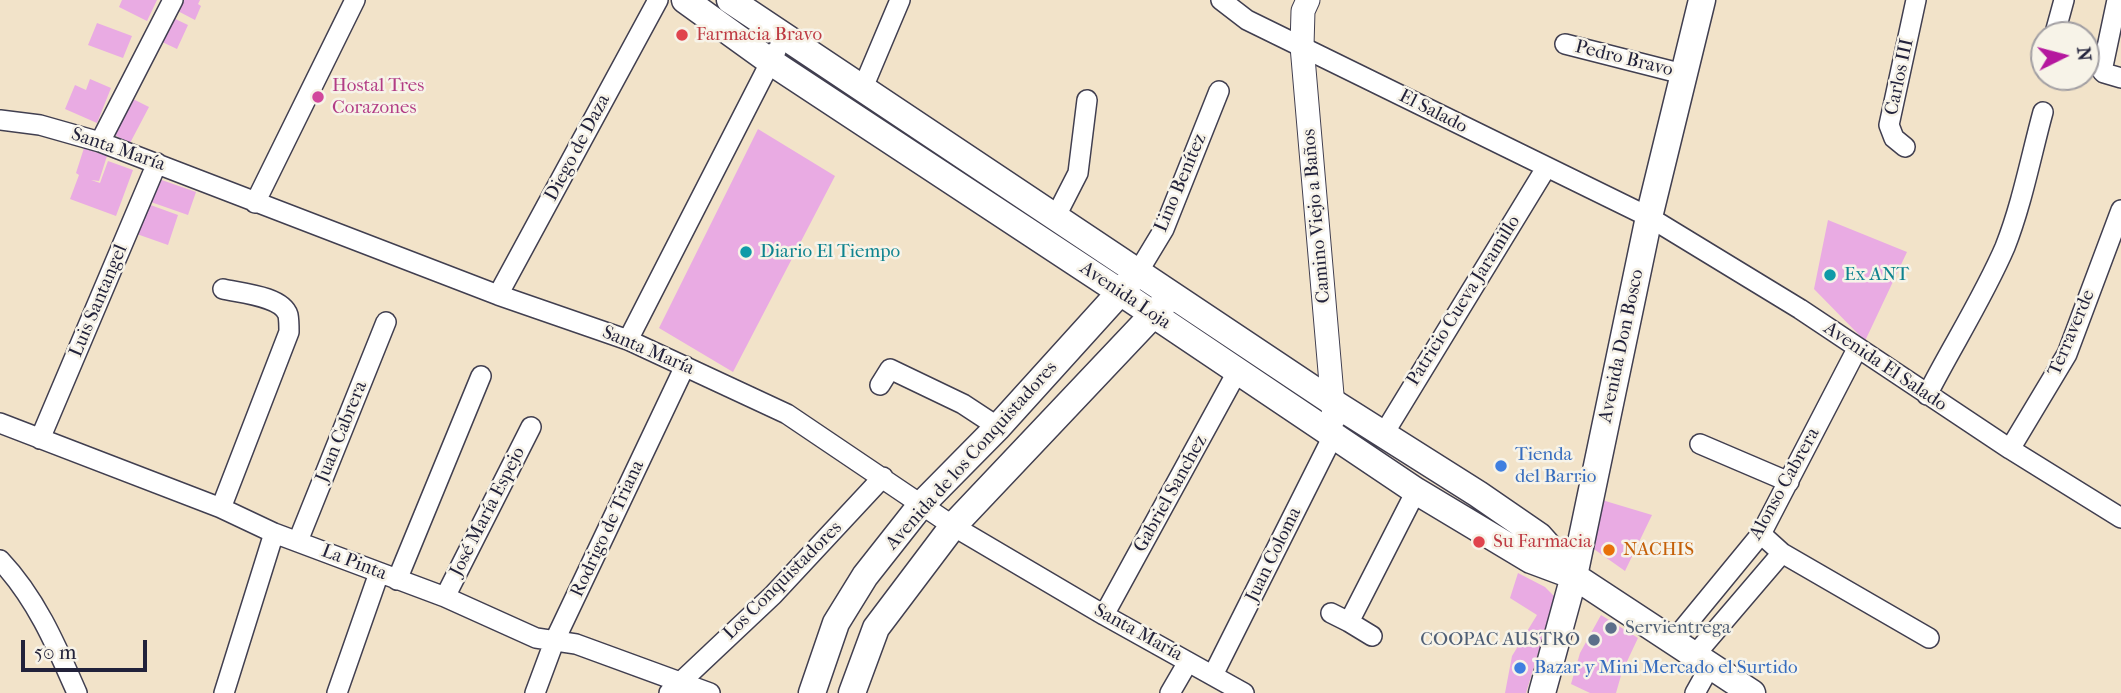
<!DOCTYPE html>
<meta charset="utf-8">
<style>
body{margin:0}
#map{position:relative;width:2121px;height:693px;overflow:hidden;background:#f2e3c9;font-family:"IM FELL French Canon",serif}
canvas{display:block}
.north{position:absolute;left:2030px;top:21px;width:70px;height:70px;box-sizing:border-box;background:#f7f3e8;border:2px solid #a29fa3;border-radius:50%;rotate:84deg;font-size:19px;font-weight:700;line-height:28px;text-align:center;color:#22223b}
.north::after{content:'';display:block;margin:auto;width:24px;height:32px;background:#b5179e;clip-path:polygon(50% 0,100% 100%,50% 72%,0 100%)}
.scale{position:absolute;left:21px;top:640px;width:126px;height:32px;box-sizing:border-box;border:4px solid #22223b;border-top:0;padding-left:9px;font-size:21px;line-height:24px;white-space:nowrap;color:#22223b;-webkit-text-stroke:5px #f7f3e8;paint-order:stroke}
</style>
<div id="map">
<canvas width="2121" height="693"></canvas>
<div class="north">N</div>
<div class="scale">50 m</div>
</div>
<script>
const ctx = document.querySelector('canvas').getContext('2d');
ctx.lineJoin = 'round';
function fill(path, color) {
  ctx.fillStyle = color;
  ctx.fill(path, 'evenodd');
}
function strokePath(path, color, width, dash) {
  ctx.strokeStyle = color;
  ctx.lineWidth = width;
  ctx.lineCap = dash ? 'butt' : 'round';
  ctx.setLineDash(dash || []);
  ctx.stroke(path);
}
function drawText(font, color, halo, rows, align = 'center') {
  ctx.font = font + ' "IM FELL French Canon",serif';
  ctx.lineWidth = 5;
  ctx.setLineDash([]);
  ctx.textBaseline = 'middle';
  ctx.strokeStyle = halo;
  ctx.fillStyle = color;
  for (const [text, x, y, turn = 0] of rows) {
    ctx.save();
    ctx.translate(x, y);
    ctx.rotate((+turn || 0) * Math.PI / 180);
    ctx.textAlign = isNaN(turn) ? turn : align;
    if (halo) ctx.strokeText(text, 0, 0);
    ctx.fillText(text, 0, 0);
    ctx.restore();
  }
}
const building = new Path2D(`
 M122,0H157L147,21L119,7Z
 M176,0H200L198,4L201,6L195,20L172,8Z
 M167,15L188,25L177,49L156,39Z
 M97,23L132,36L123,58L88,45Z
 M90,79L111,88L97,123L65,109L75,85L86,90Z
 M127,96L149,107L129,145L114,134Z
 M758,129L835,176L733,372L659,328Z
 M84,148L107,156L99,181L91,180L100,183L108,161L133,170L116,216L70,199L79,175L76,173Z
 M156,178L196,192L188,215L148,201Z
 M145,203L178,215L168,245L134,233Z
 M1828,220L1907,252L1865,341L1814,289Z
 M1602,500L1652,515L1625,571L1591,547Z
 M1518,573L1545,587L1555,597L1526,693H1505L1512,656L1537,615L1510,598Z
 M1601,615L1638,638L1622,672L1616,693H1590L1571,684L1580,653Z`);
const minor = new Path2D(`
 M1221,0L1247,20L1649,217L1800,309L2010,449L2121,518
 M2117,0L2102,71L2104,73L2121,78
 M2055,33L2064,0
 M1565,44L1683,74
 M862,90L900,0
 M0,120L40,125L100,142L498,295L628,340L787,414L953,526L1104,615L1244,693
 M100,142L173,0
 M1905,147L1894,138L1889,125L1916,0
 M255,203L355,0
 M1056,216L1078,173L1087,100
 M1138,272L1164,229L1219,91
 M498,295L658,0
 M628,340L776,51
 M880,385L890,369L963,404L998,427
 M1927,395C1952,346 1983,298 2005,247C2022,204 2031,156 2043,112
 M0,423L221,508L274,533L445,597L536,638L576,644L710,693
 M1383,435L1546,168
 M40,439L157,163
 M1700,444L1789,482
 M2010,449L2067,354L2121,210
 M221,508L289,332C289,327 289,320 288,315C282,296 240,293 223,289
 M1761,534L1782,553L1929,638
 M298,541L386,322
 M0,560C36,598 56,645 77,693
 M397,580L481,376
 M445,597L531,427
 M1331,613L1349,622
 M1104,615L1237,372
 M1372,636L1349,622L1416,491
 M1673,641L1761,534L1857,349
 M1694,656L1782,553
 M1213,675L1334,434
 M224,693L274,533
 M337,693L379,573
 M535,693L554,642L685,366
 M669,693L773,595L883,477
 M1170,693L1188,662
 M1695,693L1710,666`);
const tertiary = new Path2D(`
 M1308,0L1303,11L1302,46L1334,418`);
const secondary = new Path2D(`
 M685,0L771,62L1120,292L1416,491L1531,560L1574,576L1752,693
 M730,0L1334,403L1478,494L1539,536L1571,572
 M812,693L836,623L865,576L921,505L998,427L1132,279
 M852,693L876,628L953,526L1165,302
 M1542,693L1574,576L1649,217L1702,0`);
const markers = [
 [682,35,7,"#e0444e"],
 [318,97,7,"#d1479c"],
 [746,252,7,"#0f9aa8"],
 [1830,275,7,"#0f9aa8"],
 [1501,466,7,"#3f7fe0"],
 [1479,542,7,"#e0444e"],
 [1609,550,7,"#e8710a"],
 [1611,628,7,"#5c6f8a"],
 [1594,640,7,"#5c6f8a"],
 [1520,668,7,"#3f7fe0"]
];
const healthNames = [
 ["Farmacia Bravo",696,35],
 ["Su Farmacia",1493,542]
];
const streetNames = [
 ["Pedro Bravo",1624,59,14],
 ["Carlos III",1900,77,-78],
 ["El Salado",1433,112,27],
 ["Diego de Daza",578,148,-62],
 ["Santa María",118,150,19],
 ["Lino Benítez",1181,183,-67],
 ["Camino Viejo a Baños",1317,216,-95],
 ["Avenida Loja",1125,296,34],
 ["Luis Santangel",99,301,-67],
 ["Patricio Cueva Jaramillo",1464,301,-58],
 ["Terraverde",2072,333,-67],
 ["Avenida Don Bosco",1622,346,-78],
 ["Santa María",648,351,23],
 ["Avenida El Salado",1885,367,34],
 ["Juan Cabrera",342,432,-68],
 ["Avenida de los Conquistadores",972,456,-48],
 ["Alonso Cabrera",1785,484,-61],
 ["Gabriel Sanchez",1171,494,-61],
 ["José María Espejo",488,512,-63],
 ["Rodrigo de Triana",608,529,-65],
 ["Juan Coloma",1274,555,-64],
 ["La Pinta",354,563,21],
 ["Los Conquistadores",783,581,-45],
 ["Santa María",1138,633,29]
];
const hotelNames = [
 ["Hostal Tres",332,86],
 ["Corazones",332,108]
];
const cultureNames = [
 ["Diario El Tiempo",760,252],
 ["Ex ANT",1844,275]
];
const shopNames = [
 ["Tienda",1515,455],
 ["del Barrio",1515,477],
 ["Bazar y Mini Mercado el Surtido",1534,668]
];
const foodNames = [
 ["NACHIS",1623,550]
];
const serviceNames = [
 ["Servientrega",1625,628],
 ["COOPAC AUSTRO",1580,640,"right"]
];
fill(building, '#e9abe3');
strokePath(minor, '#413f50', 22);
strokePath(tertiary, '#413f50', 25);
strokePath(secondary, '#413f50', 29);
strokePath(minor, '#fff', 19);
strokePath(tertiary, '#fff', 23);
strokePath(secondary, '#fff', 26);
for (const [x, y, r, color] of markers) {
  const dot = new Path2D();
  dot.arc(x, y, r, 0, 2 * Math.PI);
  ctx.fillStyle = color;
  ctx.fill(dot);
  strokePath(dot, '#f7f3e8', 2.5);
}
drawText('19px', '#be3a42', '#f7f3e8', healthNames, 'left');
drawText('19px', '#22223b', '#f7f3e8', streetNames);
drawText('19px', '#b23c85', '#f7f3e8', hotelNames, 'left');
drawText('19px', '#0d838f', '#f7f3e8', cultureNames, 'left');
drawText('19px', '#366cbe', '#f7f3e8', shopNames, 'left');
drawText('19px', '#c56008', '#f7f3e8', foodNames, 'left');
drawText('19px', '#4e5e75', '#f7f3e8', serviceNames, 'left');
</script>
